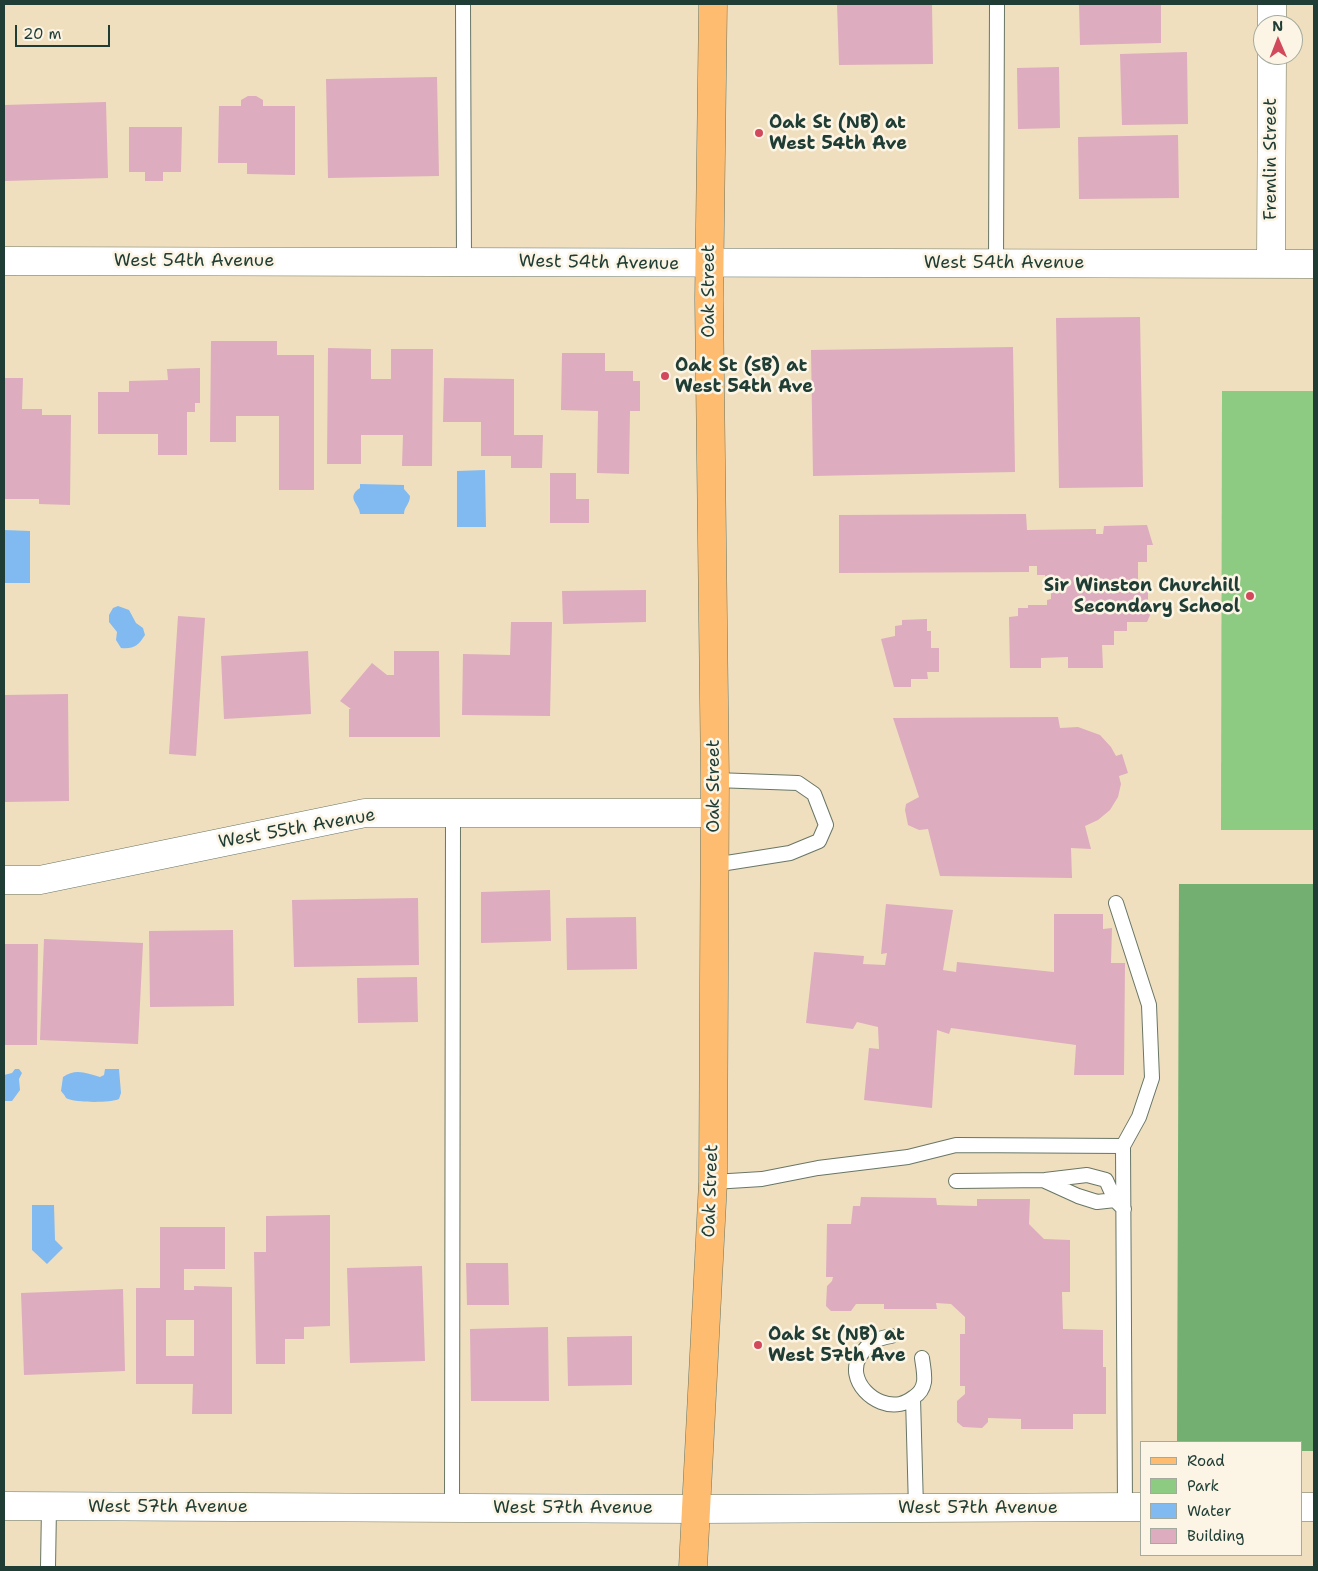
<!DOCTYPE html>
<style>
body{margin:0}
#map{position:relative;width:1318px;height:1571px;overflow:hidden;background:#efdfbf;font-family:"Shantell Sans",sans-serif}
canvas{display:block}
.frame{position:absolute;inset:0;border:5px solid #1f3d34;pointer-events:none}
.legend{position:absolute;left:1140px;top:1441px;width:162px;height:115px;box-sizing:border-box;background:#fcf5e5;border:1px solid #a4ab9e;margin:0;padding:6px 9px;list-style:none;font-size:15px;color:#1f3d34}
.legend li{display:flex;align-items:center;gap:10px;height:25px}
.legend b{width:25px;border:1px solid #a4ab9e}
.north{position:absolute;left:1253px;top:15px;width:50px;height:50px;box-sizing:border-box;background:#fcf5e5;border:1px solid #a4ab9e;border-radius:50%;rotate:359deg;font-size:14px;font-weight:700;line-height:20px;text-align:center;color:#1f3d34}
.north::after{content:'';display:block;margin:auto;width:18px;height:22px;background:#d1495b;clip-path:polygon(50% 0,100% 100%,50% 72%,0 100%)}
.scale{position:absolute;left:15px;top:25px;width:95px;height:22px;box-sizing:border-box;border:2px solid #1f3d34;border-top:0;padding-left:6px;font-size:15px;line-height:18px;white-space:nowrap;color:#1f3d34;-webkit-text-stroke:4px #fcf5e5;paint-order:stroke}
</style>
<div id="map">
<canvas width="1318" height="1571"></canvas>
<div class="frame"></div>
<ul class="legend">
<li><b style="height:6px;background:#fdbc70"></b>Road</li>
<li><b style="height:14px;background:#8dcb82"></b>Park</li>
<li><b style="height:14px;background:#80baf1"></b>Water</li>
<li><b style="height:14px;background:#ddacbe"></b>Building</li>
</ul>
<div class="north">N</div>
<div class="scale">20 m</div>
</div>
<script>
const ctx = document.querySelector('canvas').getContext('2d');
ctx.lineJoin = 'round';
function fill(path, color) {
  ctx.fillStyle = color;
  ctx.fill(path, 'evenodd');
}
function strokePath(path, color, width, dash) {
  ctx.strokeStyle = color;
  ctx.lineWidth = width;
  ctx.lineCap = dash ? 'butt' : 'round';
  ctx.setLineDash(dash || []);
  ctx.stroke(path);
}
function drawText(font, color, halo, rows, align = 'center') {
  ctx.font = font + ' "Shantell Sans",sans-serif';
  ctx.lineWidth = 5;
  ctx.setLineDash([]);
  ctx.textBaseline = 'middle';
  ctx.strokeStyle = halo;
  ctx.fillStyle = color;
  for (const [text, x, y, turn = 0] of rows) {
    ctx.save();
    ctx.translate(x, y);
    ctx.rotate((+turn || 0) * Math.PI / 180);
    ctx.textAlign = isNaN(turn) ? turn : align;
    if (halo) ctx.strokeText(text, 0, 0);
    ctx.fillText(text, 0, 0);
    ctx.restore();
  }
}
const green = new Path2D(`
 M1222,391H1314V830H1221Z`);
const forest = new Path2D(`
 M1179,884H1314V1451H1302V1442H1177Z`);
const water = new Path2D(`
 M485,470L486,527H457V471Z
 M360,484L404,485V489L410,496C410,504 404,507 404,514H360C360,504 345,498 360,488Z
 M4,530L30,531V583H4Z
 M118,606L129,610L136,623L143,628L145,635C138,646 134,649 121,648L116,640L117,632L109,622V615L113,608Z
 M15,1069H19L22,1073L19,1079L20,1090L12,1101H4V1075L12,1073Z
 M105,1069H119L121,1093L119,1099C110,1103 75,1103 66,1098C66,1097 62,1092 61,1091L63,1077C75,1068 87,1073 100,1077L104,1075Z
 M32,1205H54L55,1240L63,1248L47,1264L32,1250Z`);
const building = new Path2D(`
 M837,4H932L933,64L839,65Z
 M1079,4H1161V43L1080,45Z
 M1187,52L1188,124L1122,125L1120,54Z
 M1059,67L1060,128L1018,129L1017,68Z
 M437,77L439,176L328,178L326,79Z
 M248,96H256L263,100V106H295V175L247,174V163H218L219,106H241V100Z
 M106,102L108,178L5,181L4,105Z
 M129,127H182L181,172H163V181H145V172H129Z
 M1178,135L1179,198L1079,199L1078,137Z
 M1140,317L1143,487L1059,488L1056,318Z
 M211,341H277V355H314V490H279V416H236V442H210Z
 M1013,347L1015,472L813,476L811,350Z
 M328,348L371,349V379H391V349H433L432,466H402L403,435H361V464H327Z
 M562,353H605V371H633V381H640V411H630L629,474L597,473L598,411L561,410Z
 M200,368V403H195V412H187V455H158V434H98V392H129V381L168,380L167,369Z
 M4,378H23L22,409H42V415H71L70,505L39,504V499H4Z
 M444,378L514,379V435H543L542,468H511V456H481V422H443Z
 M550,473H576V499H589V523H550Z
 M1026,514L1027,530L1096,529V534H1103L1104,526L1147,525L1153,545H1147V562H1138V587H1148V604H1155L1147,622H1127V631H1114V645H1102L1103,668H1068V657L1041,658V668H1010L1009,617L1018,616V608H1028V605H1047V600L1051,599V591H1045V575H1037V566H1029V572L839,573V515Z
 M646,590V622L563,624L562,591Z
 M178,616L205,618L196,756L169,754Z
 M927,619V631H931V648H939V672H927L928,679H911V687H894L881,639L895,636V626L902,625V620Z
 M511,622H552L550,716L462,715L463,654L510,655Z
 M308,651L311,714L224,719L221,656Z
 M394,651H439L440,737H349V709H351L340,701L372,663L387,675H394Z
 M68,694L69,801L4,802V695Z
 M1058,717L1060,728L1078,727L1100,735L1111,747L1116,756L1122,754L1128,773L1119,776L1121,784L1118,797L1110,810L1098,820L1085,826L1091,849L1071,848L1072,878L940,876L928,829L919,830L908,825L905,810L906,804L919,797L893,718Z
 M550,890L551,941L481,943V892Z
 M418,898L419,965L294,967L292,900Z
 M886,904L953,910L943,970L956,972L957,962L1054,972V914H1103V929L1112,928L1111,963H1125L1124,1075H1074L1076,1045L951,1028L949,1034L937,1030L932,1108L864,1100L869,1048L879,1049L878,1027L857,1022L853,1029L806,1023L814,952L864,956L863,964L885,965L887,953L881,954Z
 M636,917L637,969L567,970L566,918Z
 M233,930L234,1006L150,1007L149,931Z
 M44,939L143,943L138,1044L40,1040Z
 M4,944H38L37,1045H4Z
 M417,977L418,1022L358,1023L357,978Z
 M861,1197L936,1198L937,1205L977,1206V1199H1030L1029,1224L1044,1239L1070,1240V1292H1062L1063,1329L1103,1330V1367H1106V1414H1073V1429H1021V1419L988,1418V1422L982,1428L963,1427L957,1422V1401L965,1394V1386H960V1334H965V1317L951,1304L936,1303L937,1309H884V1304H856L851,1311H831L826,1306L827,1286L832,1281L833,1277H826L827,1224H851L853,1206H860Z
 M330,1215V1326L304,1327V1339H285V1364H256L254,1252H266V1216Z
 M160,1227H225V1269H184V1290H194V1286L232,1287V1414H192L193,1384H136V1288H160ZM166,1320H194V1356H166Z
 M466,1263H508L509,1305H467Z
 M422,1266L425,1361L350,1363L347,1268Z
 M123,1289L125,1371L24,1375L21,1293Z
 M548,1327L549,1401H471L470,1329Z
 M632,1336V1385L568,1386L567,1337Z`);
const service = new Path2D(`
 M463,4L464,262
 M996,263L997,4
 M714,865L790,853L819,841L826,825L814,794L798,783L715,780
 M1116,903L1149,1005L1152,1078L1139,1117L1123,1146
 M956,1181L1045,1180L1087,1175L1106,1180L1115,1200L1124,1209
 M1045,1181L1078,1196L1097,1202L1115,1200
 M713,1182L762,1179L818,1168L908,1157L956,1145L1123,1146L1125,1507
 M891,1336C875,1339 869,1342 860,1356C845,1380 875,1409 900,1404C905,1403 910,1400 914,1397C919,1394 923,1388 924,1382C925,1374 923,1366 922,1358
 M913,1398L916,1508
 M452,1507L453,812
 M48,1567L49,1507`);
const minor = new Path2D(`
 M1272,25V4
 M4,261L1314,264
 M1271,264L1272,55
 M4,880H40L365,813H714`);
const tertiary = new Path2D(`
 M4,1506L697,1509L1142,1507
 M1302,1507H1314`);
const primary = new Path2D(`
 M693,1567L713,1182L715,780L709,299L713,4`);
const markers = [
 [759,133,5,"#d1495b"],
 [665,376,5,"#d1495b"],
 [1250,596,5,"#d1495b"],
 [758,1345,5,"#d1495b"]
];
const poiNames = [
 ["Oak St (NB) at",769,123],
 ["West 54th Ave",769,144],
 ["Oak St (SB) at",675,366],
 ["West 54th Ave",675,387],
 ["Sir Winston Churchill",1240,586,"right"],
 ["Secondary School",1240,607,"right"],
 ["Oak St (NB) at",768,1335],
 ["West 57th Ave",768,1356]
];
const streetNames = [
 ["Fremlin Street",1271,159,-90],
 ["West 54th Avenue",194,261],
 ["West 54th Avenue",599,263,1],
 ["West 54th Avenue",1004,263],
 ["Oak Street",709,291,-90],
 ["Oak Street",714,786,-90],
 ["West 55th Avenue",297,829,-10],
 ["Oak Street",711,1191,-88],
 ["West 57th Avenue",168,1507],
 ["West 57th Avenue",573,1508],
 ["West 57th Avenue",978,1508]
];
fill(green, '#8dcb82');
fill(forest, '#72af70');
fill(water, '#80baf1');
fill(building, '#ddacbe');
strokePath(service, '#687665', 16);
strokePath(minor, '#687665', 29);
strokePath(tertiary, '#687665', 29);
strokePath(primary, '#687665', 29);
strokePath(service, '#fff', 14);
strokePath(minor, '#fff', 28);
strokePath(tertiary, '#fff', 28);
strokePath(primary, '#fdbc70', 28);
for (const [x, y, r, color] of markers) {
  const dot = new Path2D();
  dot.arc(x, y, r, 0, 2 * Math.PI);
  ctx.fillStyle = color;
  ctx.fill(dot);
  strokePath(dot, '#fcf5e5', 2);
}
drawText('bold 18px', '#1f3d34', '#fcf5e5', poiNames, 'left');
drawText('18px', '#1f3d34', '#fcf5e5', streetNames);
</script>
